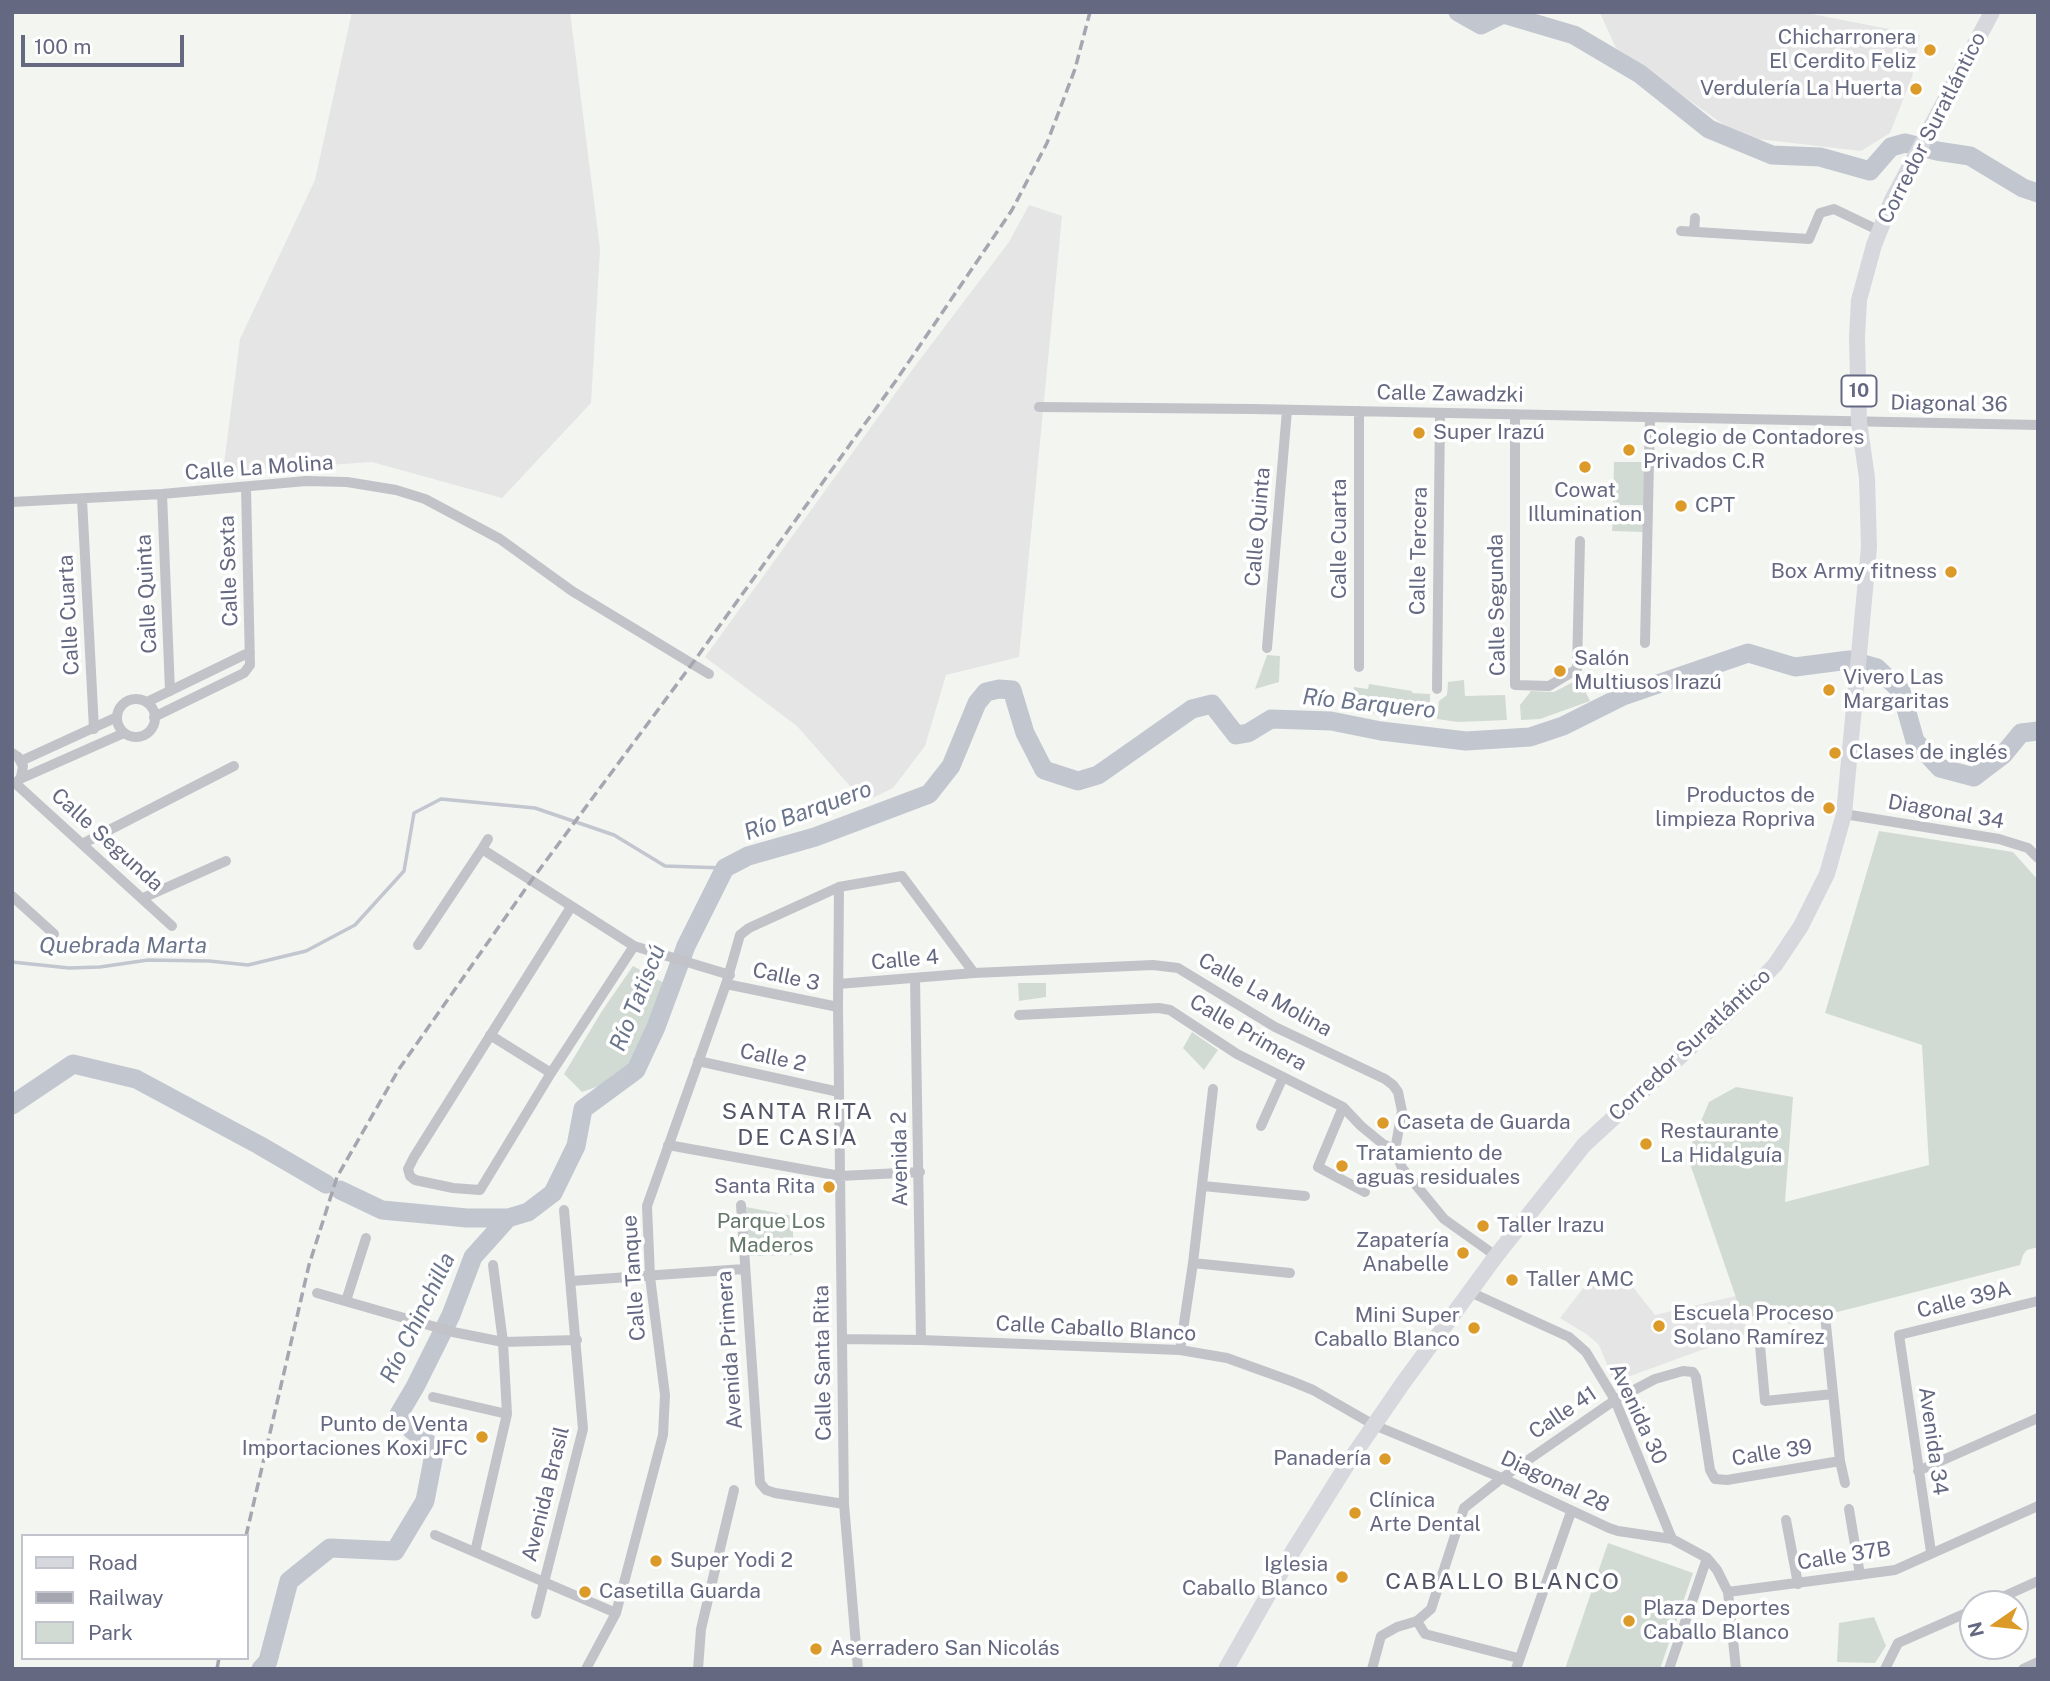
<!DOCTYPE html>
<html>
<head>
<meta charset="utf-8">
<style>
  body { margin:0 }
  #map { position:relative; width:2050px; height:1681px; overflow:hidden; background:#f3f5f1; font-family:"Public Sans",sans-serif }
  canvas { display:block }
  .frame { position:absolute; inset:0; border:14px solid #646981; pointer-events:none }
  .legend { position:absolute; left:21px; top:1534px; width:228px; height:126px; box-sizing:border-box; background:#fff; border:2px solid #c1c3cd; margin:0; padding:9px 12px; list-style:none; font-size:21px; color:#646981 }
  .legend li { display:flex; align-items:center; gap:14px; height:35px }
  .legend b { width:35px; border:2px solid #c1c3cd }
  .north { position:absolute; left:1959px; top:1590px; width:70px; height:70px; box-sizing:border-box; background:#fff; border:2px solid #c1c3cd; border-radius:50%; rotate:256deg; font-size:19px; font-weight:700; line-height:28px; text-align:center; color:#646981 }
  .north::after { content:''; display:block; margin:auto; width:24px; height:32px; background:#dc9a29; clip-path:polygon(50% 0,100% 100%,50% 72%,0 100%) }
  .scale { position:absolute; left:21px; top:35px; width:163px; height:32px; box-sizing:border-box; border:4px solid #646981; border-top:0; padding-left:9px; font-size:21px; line-height:24px; white-space:nowrap; color:#646981; -webkit-text-stroke:5px #fff; paint-order:stroke }
</style>
</head>
<body>
<div id="map">
<canvas width="2050" height="1681"></canvas>
<div class="frame"></div>
<ul class="legend">
<li><b style="height:9px;background:#d6d8de"></b>Road</li>
<li><b style="height:9px;background:#a5a6af"></b>Railway</li>
<li><b style="height:19px;background:#d2dbd3"></b>Park</li>
</ul>
<div class="north">N</div>
<div class="scale">100 m</div>
</div>
<script>
const ctx = document.querySelector('canvas').getContext('2d');
ctx.lineJoin = 'round';
function fill(path, color) { ctx.fillStyle = color; ctx.fill(path, 'evenodd'); }
const toPath = rows => new Path2D(rows.map(r => 'M' + r).join(''));
function stroke(path, color, width, dash) { ctx.strokeStyle = color; ctx.lineWidth = width; ctx.lineCap = dash ? 'butt' : 'round'; ctx.setLineDash(dash || []); ctx.stroke(path); }
function write(font, color, halo, rows, align = 'center') {
  ctx.font = font + ' "Public Sans",sans-serif'; ctx.lineWidth = 7; ctx.setLineDash([]); ctx.textBaseline = 'middle'; ctx.strokeStyle = halo; ctx.fillStyle = color; for (const [text, x, y, turn = 0] of rows) {
    ctx.save(); ctx.translate(x, y); ctx.rotate((+turn || 0) * Math.PI / 180); ctx.textAlign = isNaN(turn) ? turn : align; if (halo) ctx.strokeText(text, 0, 0); ctx.fillText(text, 0, 0); ctx.restore();
  }
}
fill(toPath([
  [352,12,570,12,600,249,591,403,502,498,372,462,223,472,240,339,315,180],
  [1801,12,1920,35,1912,77,1890,133,1861,151,1741,137,1616,48,1600,13],
  [1029,205,1062,216,1019,657,946,675,925,746,893,788,864,802,797,726,705,657,918,362,1009,242],
  [1625,1277,1655,1315,1736,1296,1748,1333,1614,1382,1599,1345,1588,1335,1560,1318,1585,1286]
]), '#e4e5e4');
fill(toPath([
  [1614,462,1644,462,1645,505,1613,505],
  [1613,518,1643,520,1644,532,1612,531],
  [1267,655,1280,656,1279,682,1255,689],
  [1579,679,1590,701,1540,719,1521,720,1520,705,1531,691,1554,692],
  [1464,680,1465,696,1505,695,1507,720,1458,722,1437,719,1439,701,1447,695,1448,682],
  [1369,684,1412,691,1412,693,1430,694,1430,712,1411,709,1410,717,1352,711,1354,687,1368,689],
  [1879,831,2013,852,2038,880,2038,1247,2027,1250,2023,1255,2020,1265,1857,1307,1789,1324,1783,1310,1743,1318,1687,1155,1709,1102,1736,1087,1793,1097,1785,1202,1929,1165,1922,1045,1825,1013],
  [633,966,673,988,642,1071,582,1092,564,1074,602,1011],
  [1018,983,1046,983,1046,997,1019,1001],
  [1192,1032,1218,1050,1204,1070,1183,1048],
  [746,1207,793,1216,793,1255,750,1256],
  [1608,1543,1693,1573,1660,1669,1565,1669],
  [1874,1617,1886,1646,1875,1663,1837,1662,1839,1623]
]), '#d2dbd3');
stroke(toPath([
  [12,962,69,968,100,967,148,960,209,961,248,965,306,951,355,925,404,871,414,813,441,799,535,808,614,835,665,866,725,868]
]), '#c2c6cf', 3.5);
stroke(toPath([
  [1458,12,1481,25,1503,14,1574,35,1640,74,1709,129,1772,155,1820,157,1870,171,1891,147,1905,143,1937,151,1970,156,2023,188,2038,193],
  [12,1105,73,1064,136,1079,259,1145,326,1184],
  [340,1190,382,1210,467,1218,508,1218,528,1212,553,1193,576,1146,583,1109,636,1070,656,1027,686,946,725,868,748,856,815,837,929,794,951,766,977,703,986,692,999,689,1012,690,1025,733,1044,770,1078,781,1098,775,1192,709,1212,704,1236,735,1248,733,1271,719,1331,721,1381,731,1466,741,1530,737,1563,726,1623,696,1748,653,1795,667,1849,660,1877,668,1901,691,1915,741,1940,768,1974,777,2003,755,2021,733,2038,731],
  [261,1669,268,1661,289,1581,330,1548,395,1551,425,1501,435,1449,412,1430,399,1414,415,1387,451,1315,473,1257,508,1218]
]), '#c2c6cf', 19);
stroke(toPath([
  [1681,231,1809,239,1820,213,1834,209,1880,231],
  [1694,232,1695,218],
  [1039,407,1253,409,2038,425],
  [1515,415,1515,685,1549,686,1577,669,1580,541],
  [162,494,170,691],
  [82,499,94,729],
  [12,502,162,494,306,481,347,482,396,490,425,499,500,539,572,591,709,674],
  [1645,643,1650,417],
  [1267,648,1287,410],
  [1359,667,1359,411],
  [1437,689,1440,413],
  '117 718a19 19 0 1 1 38 0a19 19 0 1 1-38 0Z',
  [147,702,250,652],
  [154,717,244,673,250,665,246,488],
  [12,753,18,757,23,766,21,777,18,781],
  [21,761,117,717],
  [20,779,124,733],
  [15,783,172,926],
  [1844,814,1999,839,2028,848,2038,858],
  [82,844,234,766],
  [482,849,488,839],
  [839,887,838,1007,844,1504,858,1669],
  [12,896,54,934],
  [143,898,226,861],
  [571,907,414,1157,408,1169,410,1176,415,1180,453,1188,480,1190,551,1073,634,946],
  [418,945,482,849,634,946,730,975],
  [915,978,921,1340],
  [726,984,838,1007],
  [838,984,974,973],
  [1019,1015,1159,1008,1170,1010,1237,1054,1343,1107,1361,1126,1383,1144,1395,1150],
  [490,1035,551,1073],
  [698,1061,839,1092],
  [1343,1107,1318,1167,1365,1192],
  [1261,1126,1283,1077],
  [668,1145,840,1176,920,1172],
  [1203,1186,1305,1196],
  [741,1205,760,1483,766,1490,775,1493,844,1504],
  [1193,1263,1290,1273],
  [571,1281,744,1269],
  [1470,1292,1569,1337,1586,1352,1615,1400,1672,1539],
  [317,1293,453,1332,503,1342,577,1340],
  [346,1301,366,1238],
  [1825,1315,1840,1461,1845,1483],
  [1759,1334,1765,1401,1833,1394],
  [842,1339,921,1340,1180,1350,1227,1358,1291,1381,1313,1390,1374,1425,1502,1478,1609,1528,1618,1531,1672,1539,1707,1558,1717,1570,1728,1592,1736,1669],
  [1180,1350,1193,1263,1213,1089],
  [433,1397,507,1414],
  [1918,1471,2038,1418],
  [1849,1509,1860,1575],
  [1786,1520,1798,1584],
  [435,1535,616,1613],
  [475,1552,507,1414,503,1342,493,1265],
  [1931,1552,1899,1335,2038,1301],
  [1728,1592,1895,1570,2038,1506],
  [1987,1604,2038,1581],
  [536,1614,583,1429,564,1210],
  [1417,1621,1425,1634,1518,1658],
  [586,1669,616,1613,663,1435,665,1395,650,1277,647,1206,726,984,740,935,749,928,839,887,902,876,974,973,1153,965,1178,968,1275,1027,1385,1079,1393,1085,1398,1092,1402,1111,1395,1150,1402,1168,1444,1219,1496,1256],
  [698,1669,701,1629,734,1490],
  [1372,1669,1381,1636,1397,1627,1417,1621,1431,1609,1464,1508,1502,1478,1615,1400,1655,1379,1683,1371,1693,1372,1696,1377,1710,1470,1715,1479,1727,1480,1840,1461],
  [1516,1669,1571,1512],
  [1669,1669,1707,1558],
  [1885,1669,1898,1643,1973,1610],
  [2023,1669,2038,1662]
]), '#c2c3c9', 10);
stroke(toPath([
  [1226,1669,1293,1551,1348,1463,1403,1383,1496,1256,1584,1145,1736,1005,1775,965,1801,926,1827,874,1844,814,1869,547,1867,478,1859,422,1857,337,1859,300,1874,245,1892,200,1992,12]
]), '#d6d8de', 16);
stroke(toPath([
  [246,1536,309,1265,337,1177,399,1069,531,881,692,664,895,382,1012,210,1047,143,1075,69,1090,12],
  [217,1669,219,1658]
]), '#a5a6af', 3.5, [10, 5]);
for (const [x, y, r, color] of [
  [1930,50,7,"#dc9a29"],
  [1916,89,7,"#dc9a29"],
  [1419,433,7,"#dc9a29"],
  [1629,450,7,"#dc9a29"],
  [1585,467,7,"#dc9a29"],
  [1681,506,7,"#dc9a29"],
  [1951,572,7,"#dc9a29"],
  [1560,671,7,"#dc9a29"],
  [1829,690,7,"#dc9a29"],
  [1835,753,7,"#dc9a29"],
  [1829,808,7,"#dc9a29"],
  [1383,1123,7,"#dc9a29"],
  [1646,1144,7,"#dc9a29"],
  [1342,1166,7,"#dc9a29"],
  [829,1187,7,"#dc9a29"],
  [1483,1226,7,"#dc9a29"],
  [1463,1253,7,"#dc9a29"],
  [1512,1280,7,"#dc9a29"],
  [1659,1326,7,"#dc9a29"],
  [1474,1328,7,"#dc9a29"],
  [482,1437,7,"#dc9a29"],
  [1385,1459,7,"#dc9a29"],
  [1355,1513,7,"#dc9a29"],
  [656,1561,7,"#dc9a29"],
  [1342,1577,7,"#dc9a29"],
  [585,1592,7,"#dc9a29"],
  [1629,1621,7,"#dc9a29"],
  [816,1649,7,"#dc9a29"]
]) { const dot = new Path2D(); dot.arc(x, y, r, 0, 2 * Math.PI); ctx.fillStyle = color; ctx.fill(dot); stroke(dot, '#fff', 2.5); }
for (const [x, y, w] of [
  [1859,391,35]
]) { const box = new Path2D(); box.roundRect(x - w / 2, y - 15.5, w, 31, 5); ctx.fillStyle = '#fff'; ctx.fill(box); stroke(box, '#646981', 2); }
write('bold 19px', '#646981', null, [
  ["10",1859,391]
]);
write('21px', '#646981', '#fff', [
  ["Chicharronera",1916,38,"right"],
  ["El Cerdito Feliz",1916,62,"right"],
  ["Verdulería La Huerta",1902,89,"right"],
  ["Super Irazú",1433,433],
  ["Colegio de Contadores",1643,438],
  ["Privados C.R",1643,462],
  ["Cowat",1585,491,"center"],
  ["Illumination",1585,515,"center"],
  ["CPT",1695,506],
  ["Box Army fitness",1937,572,"right"],
  ["Salón",1574,659],
  ["Multiusos Irazú",1574,683],
  ["Vivero Las",1843,678],
  ["Margaritas",1843,702],
  ["Clases de inglés",1849,753],
  ["Productos de",1815,796,"right"],
  ["limpieza Ropriva",1815,820,"right"],
  ["Caseta de Guarda",1397,1123],
  ["Restaurante",1660,1132],
  ["La Hidalguía",1660,1156],
  ["Tratamiento de",1356,1154],
  ["aguas residuales",1356,1178],
  ["Santa Rita",815,1187,"right"],
  ["Taller Irazu",1497,1226],
  ["Zapatería",1449,1241,"right"],
  ["Anabelle",1449,1265,"right"],
  ["Taller AMC",1526,1280],
  ["Escuela Proceso",1673,1314],
  ["Solano Ramírez",1673,1338],
  ["Mini Super",1460,1316,"right"],
  ["Caballo Blanco",1460,1340,"right"],
  ["Punto de Venta",468,1425,"right"],
  ["Importaciones Koxi JFC",468,1449,"right"],
  ["Panadería",1371,1459,"right"],
  ["Clínica",1369,1501],
  ["Arte Dental",1369,1525],
  ["Super Yodi 2",670,1561],
  ["Iglesia",1328,1565,"right"],
  ["Caballo Blanco",1328,1589,"right"],
  ["Casetilla Guarda",599,1592],
  ["Plaza Deportes",1643,1609],
  ["Caballo Blanco",1643,1633],
  ["Aserradero San Nicolás",830,1649]
], 'left');
write('21px', '#646981', '#fff', [
  ["Corredor Suratlántico",1932,128,-63],
  ["Calle Zawadzki",1450,394,1],
  ["Diagonal 36",1949,404,1],
  ["Calle La Molina",259,468,-4],
  ["Calle Quinta",1258,527,-85],
  ["Calle Cuarta",1340,539,-90],
  ["Calle Tercera",1419,551,-89],
  ["Calle Sexta",229,571,-92],
  ["Calle Quinta",147,594,-93],
  ["Calle Segunda",1497,605,-91],
  ["Calle Cuarta",69,615,-93],
  ["Diagonal 34",1946,812,10],
  ["Calle Segunda",107,840,42],
  ["Calle 4",905,960,-5],
  ["Calle 3",786,977,12],
  ["Calle La Molina",1265,995,29],
  ["Calle Primera",1248,1033,30],
  ["Corredor Suratlántico",1690,1045,-43],
  ["Calle 2",773,1058,12],
  ["Avenida 2",900,1159,-91],
  ["Calle Tanque",634,1278,-94],
  ["Calle 39A",1964,1300,-14],
  ["Calle Caballo Blanco",1096,1329,3],
  ["Avenida Primera",730,1350,-94],
  ["Calle Santa Rita",823,1363,-91],
  ["Calle 41",1563,1413,-34],
  ["Avenida 30",1638,1414,65],
  ["Avenida 34",1933,1441,82],
  ["Calle 39",1772,1453,-9],
  ["Diagonal 28",1555,1482,25],
  ["Avenida Brasil",546,1494,-76],
  ["Calle 37B",1844,1556,-9]
]);
write('21px', '#637867', '#fff', [
  ["Parque Los",771,1222],
  ["Maderos",771,1246]
]);
write('italic 23px', '#6a758b', '#fff', [
  ["Río Barquero",1369,704,6],
  ["Río Barquero",808,811,-20],
  ["Quebrada Marta",123,946],
  ["Río Tatiscú",638,998,-68],
  ["Río Chinchilla",418,1318,-64]
]);
ctx.letterSpacing = '2px';
write('23px', '#525566', '#fff', [
  ["SANTA RITA",798,1112],
  ["DE CASIA",798,1138],
  ["CABALLO BLANCO",1503,1582]
]);
ctx.letterSpacing = '0px';
</script>
</body>
</html>
